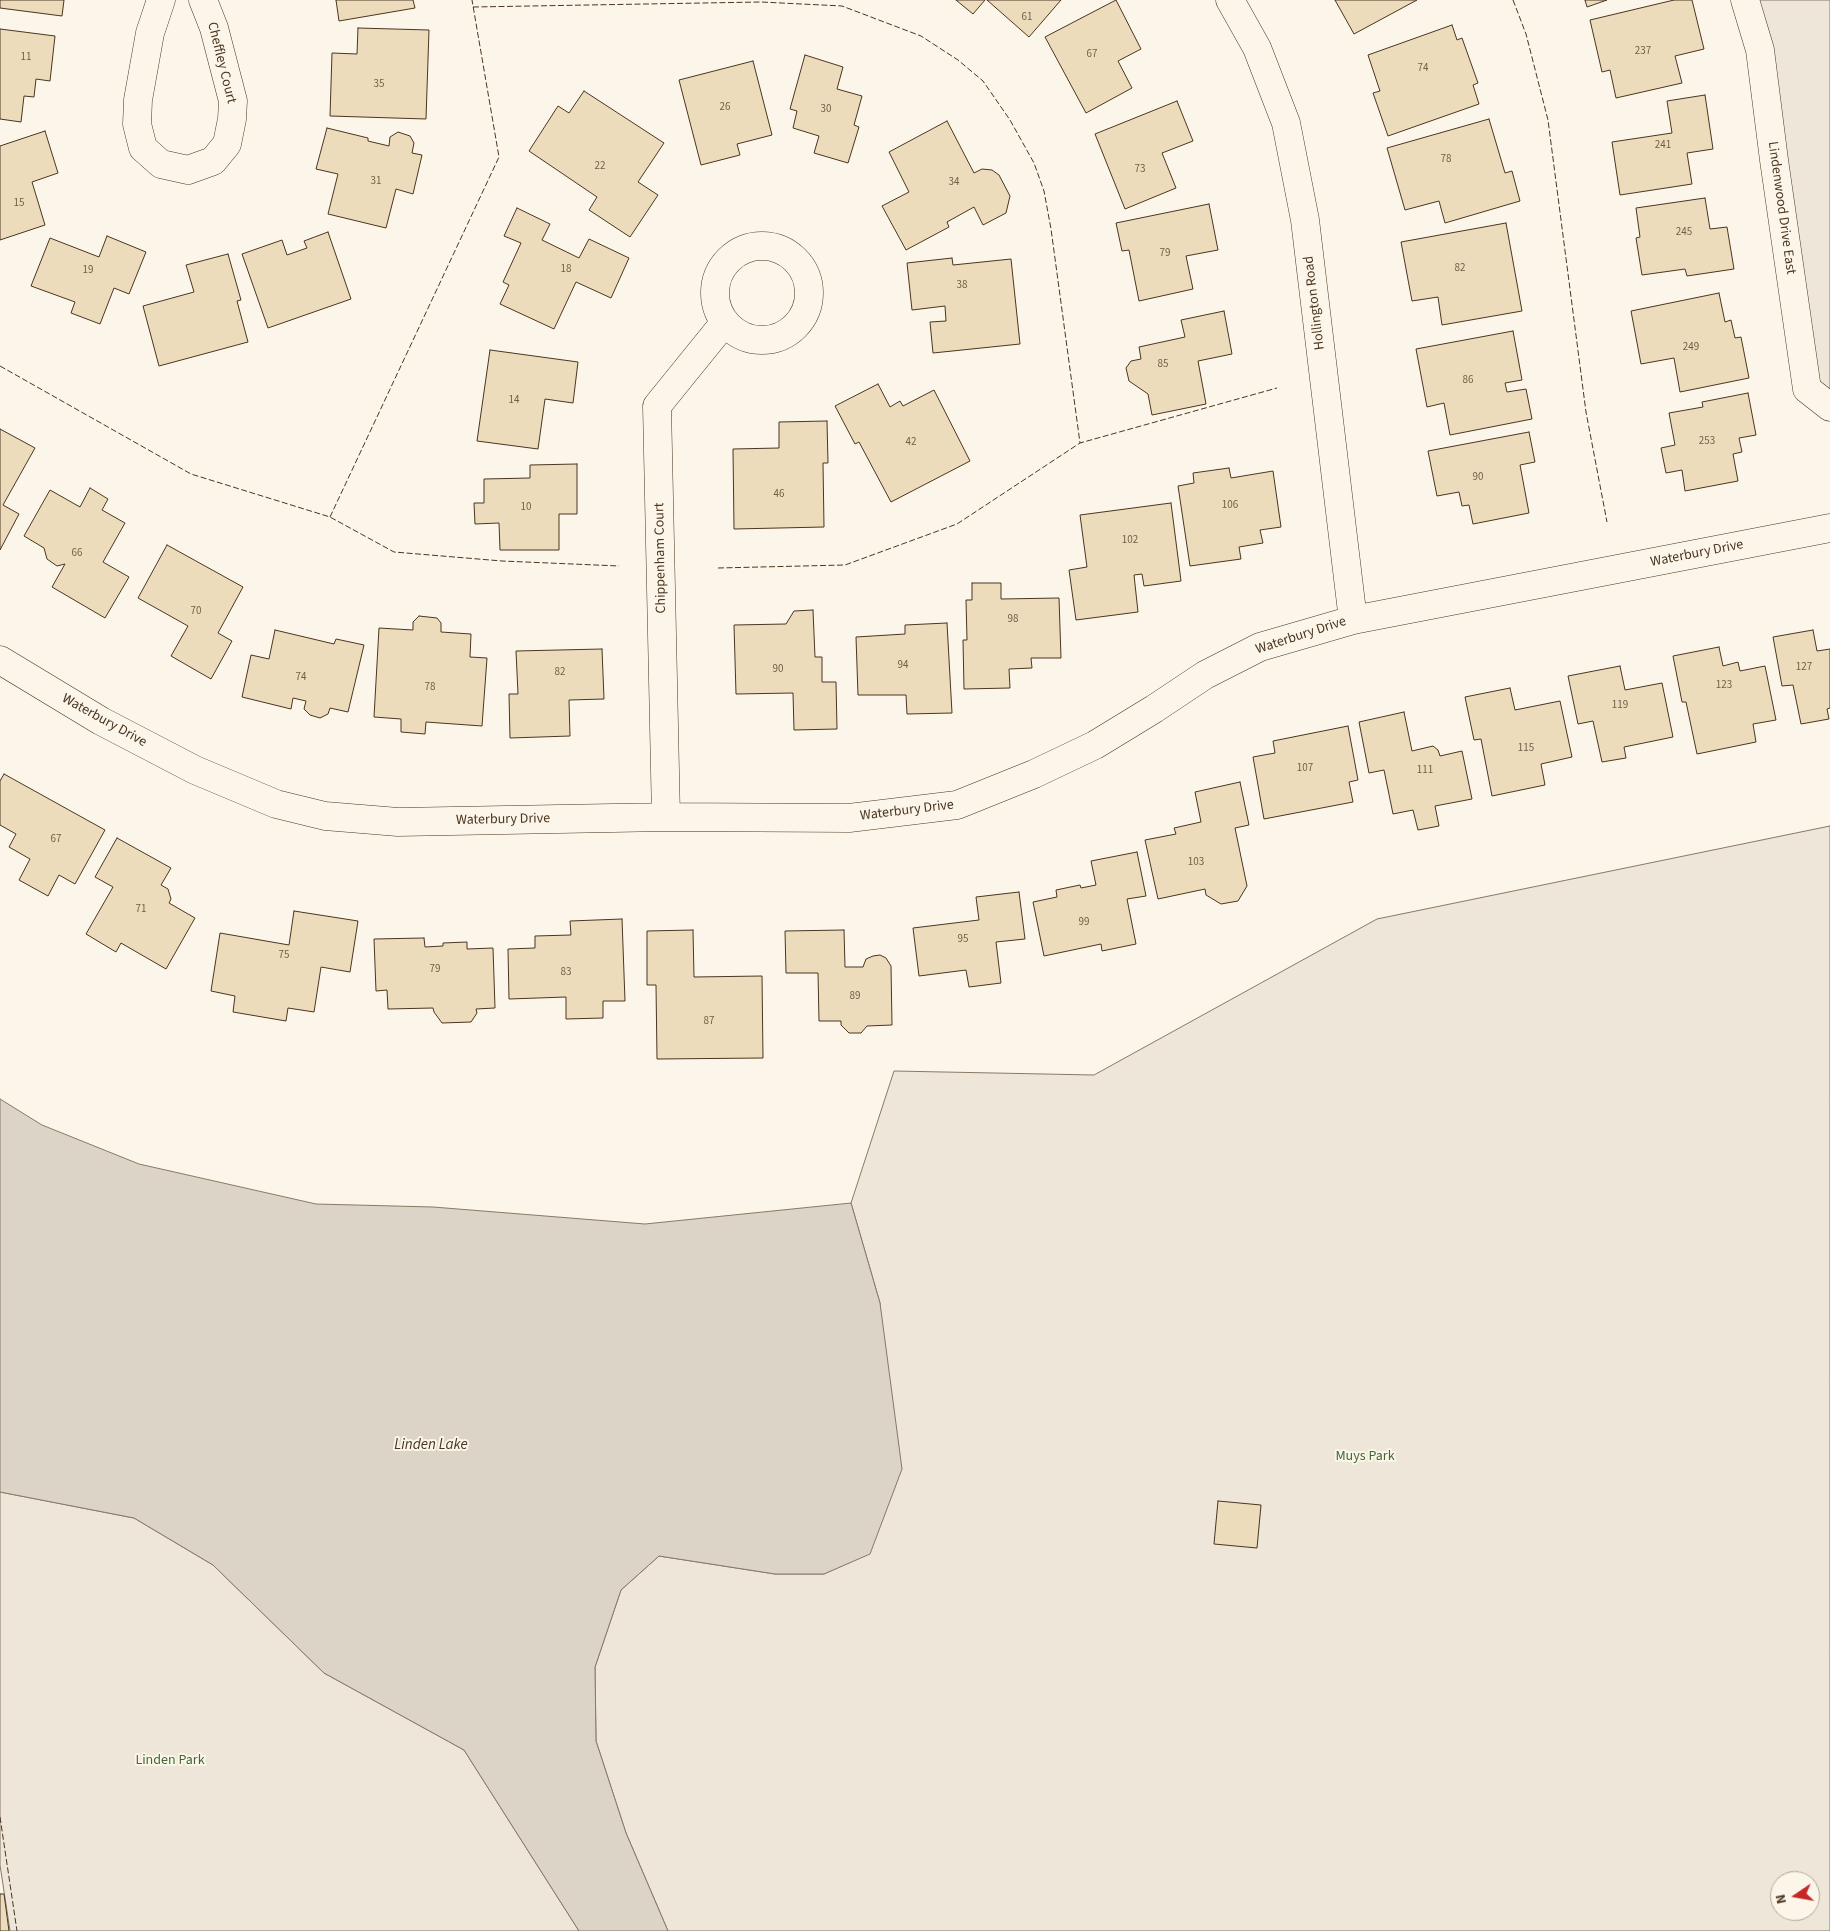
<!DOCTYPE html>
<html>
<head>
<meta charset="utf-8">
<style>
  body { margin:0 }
  #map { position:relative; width:1830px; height:1931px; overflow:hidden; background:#fbf6e9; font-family:"Source Sans 3",sans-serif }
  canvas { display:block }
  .north { position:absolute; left:1770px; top:1871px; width:50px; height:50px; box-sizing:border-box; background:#fbf6e9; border:1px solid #b4a999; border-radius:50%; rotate:258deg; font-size:14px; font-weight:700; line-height:20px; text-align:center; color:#4a3520 }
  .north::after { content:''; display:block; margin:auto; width:18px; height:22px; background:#c62828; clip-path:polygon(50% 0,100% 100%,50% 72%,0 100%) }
</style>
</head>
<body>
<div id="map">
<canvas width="1830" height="1931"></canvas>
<div class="north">N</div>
</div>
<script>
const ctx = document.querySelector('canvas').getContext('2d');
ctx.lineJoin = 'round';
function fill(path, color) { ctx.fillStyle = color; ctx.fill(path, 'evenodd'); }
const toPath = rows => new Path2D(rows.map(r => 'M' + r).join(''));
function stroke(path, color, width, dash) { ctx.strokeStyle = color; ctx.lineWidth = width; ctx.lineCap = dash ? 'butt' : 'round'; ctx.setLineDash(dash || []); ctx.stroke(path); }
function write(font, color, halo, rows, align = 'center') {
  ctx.font = font + ' "Source Sans 3",sans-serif'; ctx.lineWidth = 4; ctx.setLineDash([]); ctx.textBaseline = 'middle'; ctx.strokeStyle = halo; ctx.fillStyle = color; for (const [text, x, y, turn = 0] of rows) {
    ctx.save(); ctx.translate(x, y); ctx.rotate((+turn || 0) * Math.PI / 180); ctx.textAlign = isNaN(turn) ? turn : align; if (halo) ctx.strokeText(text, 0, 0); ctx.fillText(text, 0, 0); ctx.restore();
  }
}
const green = toPath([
  [1745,0,1830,0,1830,407,1807,389,1745,0],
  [1830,826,1830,1931,668,1931,626,1833,596,1741,595,1667,621,1590,659,1556,775,1574,824,1574,870,1553,880,1303,851,1203,894,1071,1094,1075,1377,919,1830,826],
  [1780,1881,1810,1881,1810,1911,1780,1911,1780,1881],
  [0,1492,134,1518,213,1565,324,1673,464,1750,579,1931,10,1931,0,1865,0,1492]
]);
fill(green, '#ede6d9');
stroke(green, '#887966', 1);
const water = toPath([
  [0,1099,42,1125,139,1164,316,1204,433,1207,645,1224,851,1203,880,1303,902,1469,870,1554,824,1574,775,1574,659,1556,621,1590,595,1667,596,1741,626,1833,668,1931,579,1931,464,1750,324,1673,213,1565,134,1518,0,1492,0,1099]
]);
fill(water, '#dcd4c6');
stroke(water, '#887966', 1);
const building = toPath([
  [0,0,64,0,62,16,0,8,0,0],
  [336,0,413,0,415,8,339,21,336,0],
  [956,0,985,0,973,14,956,0],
  [987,0,1061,0,1029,37,987,0],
  [1116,0,1141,49,1118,61,1132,88,1086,113,1045,37,1116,0],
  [1335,0,1417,0,1354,34,1335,0],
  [1585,0,1607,0,1587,7,1585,0],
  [1674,0,1692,0,1704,49,1675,56,1682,83,1616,98,1610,70,1602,72,1590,20,1674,0],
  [1452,25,1457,40,1462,38,1478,83,1473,85,1479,104,1388,136,1373,93,1380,91,1368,55,1452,25],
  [358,28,429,30,426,119,330,116,332,53,357,54,358,28],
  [0,29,55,36,50,81,36,79,34,97,24,96,21,122,0,119,0,29],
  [805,55,843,67,837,89,862,96,854,125,859,127,848,163,814,153,819,136,793,128,797,111,790,109,805,55],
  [753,61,772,135,737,144,740,155,701,165,679,80,753,61],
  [584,91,664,143,638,182,658,195,630,237,589,210,597,197,529,151,558,106,569,113,584,91],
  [1705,95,1713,149,1687,153,1692,184,1620,195,1612,142,1672,133,1667,101,1705,95],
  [1177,101,1193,141,1162,153,1176,188,1125,209,1095,134,1177,101],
  [1489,119,1505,173,1512,171,1520,201,1445,223,1439,201,1405,210,1387,148,1489,119],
  [947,121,974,173,982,169,992,170,999,175,1010,196,1006,213,983,225,974,207,947,222,949,227,906,250,882,206,909,192,889,152,947,121],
  [327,128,368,138,368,141,389,146,390,137,398,132,410,136,414,143,412,153,422,155,413,194,396,189,386,228,328,214,338,174,316,169,327,128],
  [45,131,58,173,32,182,45,225,0,240,0,146,45,131],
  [1705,198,1710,229,1727,227,1734,269,1687,276,1685,269,1642,275,1636,238,1640,237,1636,208,1705,198],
  [1209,204,1218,250,1186,256,1193,289,1139,301,1129,250,1122,251,1116,223,1209,204],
  [517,208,550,224,542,240,579,258,589,239,629,258,611,298,576,282,554,329,500,304,509,285,503,282,521,243,504,236,517,208],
  [1506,223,1522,311,1442,325,1438,297,1412,301,1401,242,1506,223],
  [328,232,351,299,268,328,242,254,282,240,287,255,307,248,304,241,328,232],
  [107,236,146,252,129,294,114,288,100,324,71,313,75,302,31,286,50,238,99,257,107,236],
  [228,254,241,300,237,301,248,342,159,366,143,306,194,292,186,265,228,254],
  [952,258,953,265,1011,259,1020,344,933,353,930,322,946,321,945,306,912,310,907,263,952,258],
  [1719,293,1725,322,1731,320,1735,338,1741,337,1749,378,1680,392,1674,358,1641,364,1631,311,1719,293],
  [1224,311,1232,354,1198,361,1206,404,1152,415,1148,394,1129,381,1126,368,1131,361,1141,359,1139,347,1185,337,1181,320,1224,311],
  [1513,331,1522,380,1505,383,1507,392,1526,389,1532,419,1450,435,1444,403,1427,407,1416,349,1513,331],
  [490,350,578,362,573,403,545,399,538,449,477,441,490,350],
  [878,384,890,407,900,401,903,406,934,390,970,461,891,502,859,442,855,444,835,406,878,384],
  [1748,393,1756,435,1739,438,1742,452,1733,454,1738,481,1685,491,1682,470,1666,473,1661,448,1675,445,1669,413,1703,407,1702,402,1748,393],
  [827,421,828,463,823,463,824,527,734,529,733,449,779,448,779,422,827,421],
  [0,429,35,448,3,505,19,514,0,550,0,429],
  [1529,432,1535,462,1520,465,1529,513,1473,524,1469,505,1462,506,1459,492,1437,496,1428,451,1529,432],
  [577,464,577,514,559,514,559,550,500,550,499,523,475,524,474,503,484,503,484,479,530,478,530,465,577,464],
  [1229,468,1231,478,1273,471,1281,527,1260,530,1263,543,1239,547,1241,559,1190,566,1178,486,1194,483,1193,473,1229,468],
  [90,488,108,499,102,510,125,523,103,562,129,577,105,618,52,587,65,564,57,566,47,559,44,548,24,536,50,490,80,507,90,488],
  [1171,503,1181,581,1144,586,1142,574,1134,575,1138,612,1076,620,1069,570,1087,567,1080,515,1171,503],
  [167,545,243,587,218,633,232,641,211,679,171,656,188,626,138,598,167,545],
  [972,583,1001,583,1001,599,1059,598,1061,658,1031,658,1032,668,1009,669,1010,688,964,689,963,640,967,640,966,600,972,600,972,583],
  [813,610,815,657,822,657,822,682,836,682,837,729,794,730,793,693,736,694,734,625,786,624,794,611,813,610],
  [419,616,437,618,441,623,441,632,471,634,470,657,487,658,482,726,426,722,425,734,401,732,401,719,374,717,379,628,413,630,413,622,419,616],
  [947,623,952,713,907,714,906,695,858,695,856,637,905,634,905,625,947,623],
  [275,630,334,644,336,639,364,645,348,712,330,708,328,714,320,718,310,715,304,709,306,701,293,698,291,709,242,697,251,655,269,659,275,630],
  [1813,630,1817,651,1830,649,1830,708,1827,709,1829,719,1801,724,1793,685,1782,686,1773,637,1813,630],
  [1719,647,1723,666,1738,662,1740,671,1765,666,1776,720,1753,724,1756,742,1697,754,1686,702,1682,702,1673,656,1719,647],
  [602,649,604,699,569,700,570,736,510,738,509,694,518,694,516,651,602,649],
  [1620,666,1625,690,1662,683,1673,737,1624,747,1626,758,1602,762,1593,721,1578,724,1568,676,1620,666],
  [1510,688,1515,710,1560,701,1572,757,1541,764,1545,785,1492,796,1481,739,1474,740,1465,697,1510,688],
  [1404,712,1412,751,1433,746,1438,750,1440,756,1462,751,1472,799,1435,806,1439,826,1418,830,1413,810,1393,814,1384,770,1369,773,1359,722,1404,712],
  [1348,726,1358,780,1349,782,1353,802,1264,819,1253,757,1275,753,1273,741,1348,726],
  [4,774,105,830,75,884,59,875,48,896,19,880,30,859,9,847,16,834,0,825,0,781,4,774],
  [1240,782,1249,825,1235,828,1247,886,1238,901,1221,904,1206,895,1205,889,1158,899,1145,840,1176,834,1174,828,1201,822,1195,792,1240,782],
  [117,838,171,868,161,885,168,889,171,899,169,903,195,918,166,969,121,943,116,952,86,934,113,887,95,877,117,838],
  [1137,852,1146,896,1127,899,1136,944,1102,951,1101,944,1044,956,1033,902,1057,897,1056,890,1080,885,1081,888,1096,885,1091,861,1137,852],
  [1019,892,1025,939,996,942,1001,983,969,987,966,970,919,976,913,928,979,920,976,897,1019,892],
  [294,911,358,921,350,972,321,967,314,1012,288,1008,286,1021,233,1012,235,996,211,991,220,933,289,945,294,911],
  [622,919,625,1001,603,1001,603,1018,566,1019,566,997,509,999,508,949,535,948,535,936,571,935,570,921,622,919],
  [693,930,694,977,762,976,763,1058,657,1059,656,985,647,985,647,931,693,930],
  [844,930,845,967,863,967,866,959,873,956,880,955,886,958,891,966,892,1025,867,1026,861,1033,849,1033,841,1025,841,1021,819,1021,818,973,786,973,785,931,844,930],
  [424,938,425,947,443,946,443,943,467,942,467,949,493,948,495,1008,476,1009,477,1013,471,1022,442,1023,434,1012,433,1008,388,1009,387,990,376,991,374,939,424,938],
  [1218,1501,1261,1505,1257,1548,1214,1544,1218,1501],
  [0,1894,4,1894,9,1931,0,1931,0,1894]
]);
fill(building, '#ecdcbc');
stroke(building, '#4a3520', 1);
const minor = toPath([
  [161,0,150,33,138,100,137,124,143,148,161,164,188,170,213,161,227,144,232,119,233,101,214,28,203,0],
  [1230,0,1257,48,1286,123,1305,220,1353,620],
  [1745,0,1760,50,1774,160,1807,389,1830,407],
  '715 293a47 47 0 1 1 94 0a47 47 0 1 1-94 0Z',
  [0,660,101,721,195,770,276,804,325,816,398,822,666,817,849,818,957,805,1034,774,1095,745,1154,709,1205,675,1260,647,1353,620,1830,528],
  [666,817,657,406,725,322]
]);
stroke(minor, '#4a3520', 29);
stroke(minor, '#fbf6e9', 28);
stroke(toPath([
  [1513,0,1526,34,1548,120,1586,412,1607,522],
  [473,7,761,2,842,6,921,36,958,60,983,81,1010,120,1034,163,1044,191,1051,229,1080,443,1277,388],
  [0,366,191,474,330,517,394,552,502,561,619,566],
  [330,517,499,157,472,0],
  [718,568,845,565,957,524,1080,443],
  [0,1817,17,1931]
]), '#4a3520', 1, [6, 2.5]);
write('11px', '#725f47', null, [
  ["61",1027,18],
  ["237",1643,52],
  ["67",1092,55],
  ["11",26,58],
  ["74",1423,69],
  ["35",379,85],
  ["26",725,108],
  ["30",826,110],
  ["241",1663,146],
  ["78",1446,160],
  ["22",600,167],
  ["73",1140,170],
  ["31",376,182],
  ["34",954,183],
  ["15",19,204],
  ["245",1684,233],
  ["79",1165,254],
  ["82",1460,269],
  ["18",566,270],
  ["19",88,271],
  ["38",962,286],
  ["249",1691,348],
  ["85",1163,365],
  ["86",1468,381],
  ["14",514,401],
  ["253",1707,442],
  ["42",911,443],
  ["90",1478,478],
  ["46",779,495],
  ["106",1230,506],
  ["10",526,508],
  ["102",1130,541],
  ["66",77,554],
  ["70",196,612],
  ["98",1013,620],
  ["94",903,666],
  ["127",1804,668],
  ["90",778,670],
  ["82",560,673],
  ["74",301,678],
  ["123",1724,686],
  ["78",430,688],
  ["119",1620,706],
  ["115",1526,749],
  ["107",1305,769],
  ["111",1425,771],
  ["67",56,840],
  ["103",1196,863],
  ["71",141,910],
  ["99",1084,923],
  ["95",963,940],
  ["75",284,956],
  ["79",435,970],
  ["83",566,973],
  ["89",855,997],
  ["87",709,1022]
]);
write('14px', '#4a3520', '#fbf6e9', [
  ["Cheffley Court",221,63,76],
  ["Lindenwood Drive East",1781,208,82],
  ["Hollington Road",1315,303,-97],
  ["Waterbury Drive",1697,554,-11],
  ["Chippenham Court",661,558,-91],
  ["Waterbury Drive",1301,636,-18],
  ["Waterbury Drive",104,721,29],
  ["Waterbury Drive",907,811,-7],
  ["Waterbury Drive",503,820,-1]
]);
write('14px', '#436837', '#fbf6e9', [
  ["Muys Park",1365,1457],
  ["Linden Park",170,1761]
]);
write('italic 15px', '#4a3520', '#fbf6e9', [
  ["Linden Lake",431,1446]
]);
</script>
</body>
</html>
